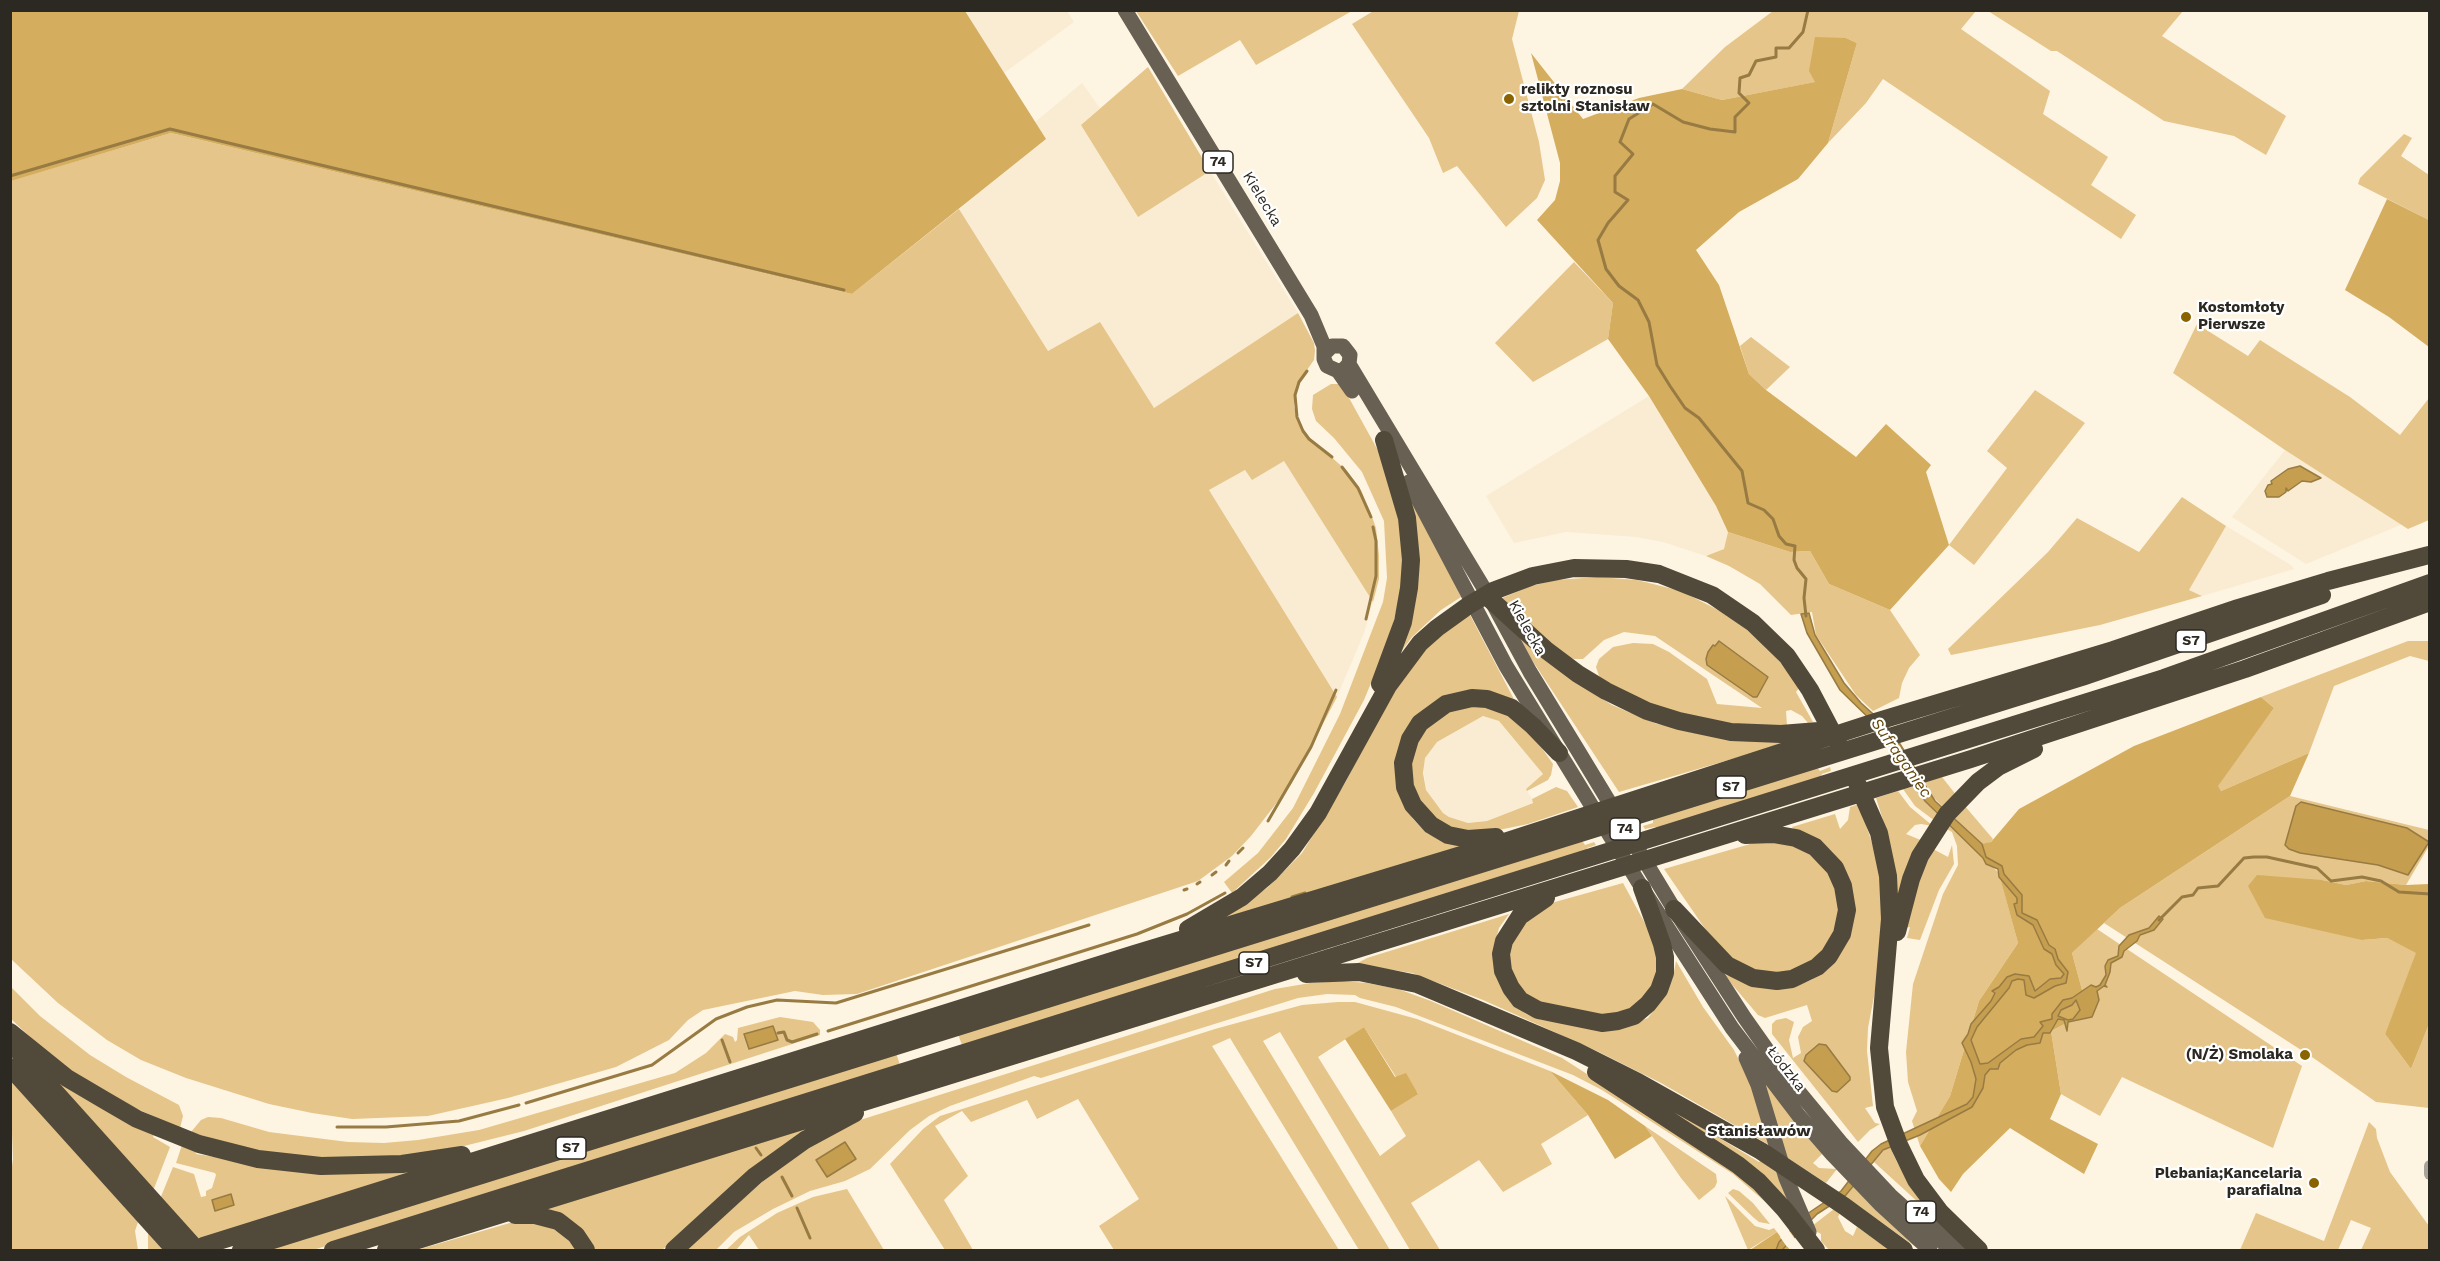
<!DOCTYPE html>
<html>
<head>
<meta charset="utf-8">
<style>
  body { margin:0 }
  #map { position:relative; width:2440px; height:1261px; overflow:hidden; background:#fef4e2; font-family:"Work Sans",sans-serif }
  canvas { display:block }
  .frame { position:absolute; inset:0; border:12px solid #2c2822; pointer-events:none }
</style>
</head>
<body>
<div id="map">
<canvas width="2440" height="1261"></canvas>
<div class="frame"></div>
</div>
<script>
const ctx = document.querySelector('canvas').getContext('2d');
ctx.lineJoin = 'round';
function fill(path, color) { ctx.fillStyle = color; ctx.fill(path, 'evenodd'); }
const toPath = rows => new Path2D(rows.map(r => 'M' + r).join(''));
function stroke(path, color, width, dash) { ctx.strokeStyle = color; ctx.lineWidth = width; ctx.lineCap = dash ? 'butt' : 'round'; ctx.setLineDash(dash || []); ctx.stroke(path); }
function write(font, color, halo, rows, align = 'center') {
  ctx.font = font + ' "Work Sans",sans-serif'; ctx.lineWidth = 4.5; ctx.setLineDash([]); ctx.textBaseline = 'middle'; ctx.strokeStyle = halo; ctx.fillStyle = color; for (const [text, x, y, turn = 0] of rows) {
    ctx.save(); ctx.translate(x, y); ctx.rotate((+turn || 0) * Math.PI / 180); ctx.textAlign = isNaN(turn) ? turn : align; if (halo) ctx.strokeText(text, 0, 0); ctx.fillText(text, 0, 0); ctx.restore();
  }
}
fill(toPath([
  [965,11,1067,11,1074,22,1004,73],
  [1082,83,1100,108,1081,125,1138,217,1210,171,1298,313,1154,408,1100,323,1048,351,959,209,1045,139,1035,122],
  [1649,396,1716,506,1728,532,1724,549,1706,556,1663,542,1636,537,1566,532,1514,543,1486,496],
  [2285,450,2403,524,2306,564,2232,517],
  [1284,460,1373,602,1364,633,1337,697,1209,490,1245,470,1252,479],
  [2226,526,2291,565,2294,569,2202,596,2189,590],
  [1483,716,1499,721,1543,774,1526,789,1534,802,1487,821,1468,823,1449,817,1443,813,1426,790,1423,766,1427,752,1437,742]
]), '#f9ecd2');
fill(toPath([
  [1375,10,1519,11,1512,39,1539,142,1545,180,1537,198,1506,227,1457,166,1443,173,1429,138,1352,24],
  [1136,11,1352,11,1256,65,1240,40,1178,76],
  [1773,11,1976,11,1961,29,2050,91,2043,114,2108,157,2091,185,2136,215,2121,239,1883,79,1866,103,1828,143,1857,43,1846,38,1816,82,1722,100,1682,89,1725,47],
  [1988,11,2183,11,2162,36,2286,116,2266,155,2234,136,2164,121,2057,51,2051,51],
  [1148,67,1210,171,1138,217,1081,125],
  [171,133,852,294,959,209,1048,351,1100,322,1154,408,1298,313,1314,343,1315,351,1314,360,1297,384,1294,406,1298,422,1310,438,1347,471,1361,490,1370,511,1376,528,1379,555,1379,579,1373,602,1284,461,1252,480,1245,470,1209,490,1337,697,1292,783,1251,836,1232,856,1198,881,857,994,823,995,795,991,703,1010,688,1020,669,1040,616,1067,508,1098,428,1116,352,1119,312,1113,269,1104,186,1078,141,1060,107,1040,58,1003,11,959,10,181],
  [2404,134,2412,138,2401,156,2429,175,2429,220,2358,184,2360,178],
  [1574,262,1613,303,1608,339,1533,382,1495,343],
  [2197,324,2248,356,2260,340,2350,397,2400,435,2429,398,2429,520,2408,529,2285,450,2173,373],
  [1751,337,1790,367,1766,390,1749,374,1740,346],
  [1331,384,1339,384,1343,387,1386,465,1401,520,1403,582,1390,637,1364,700,1314,793,1286,839,1271,857,1232,893,1224,882,1258,853,1293,808,1340,714,1383,602,1387,578,1384,521,1362,472,1334,438,1316,421,1312,409,1313,395],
  [2035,390,2085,423,1974,565,1949,545,2007,468,1987,451],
  [1399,470,1461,597,1441,610,1412,637,1398,656,1408,620],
  [2182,497,2226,526,2189,590,2202,596,2100,625,1951,655,1948,649,2048,552,2077,518,2139,552],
  [1728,532,1790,552,1810,551,1829,584,1890,610,1920,655,1909,668,1902,683,1899,698,1873,711,1856,695,1816,635,1812,612,1791,615,1760,584,1729,566,1706,556,1724,549],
  [1598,577,1637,580,1681,591,1720,611,1746,629,1769,649,1787,670,1799,688,1796,692,1813,722,1808,723,1802,716,1791,710,1786,711,1787,726,1740,725,1692,717,1647,704,1613,688,1599,676,1596,667,1599,659,1613,647,1633,643,1653,644,1669,652,1707,679,1717,704,1762,708,1655,636,1624,632,1604,640,1583,659,1574,659,1564,655,1541,637,1502,598,1531,586,1556,580],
  [1470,615,1518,707,1430,705,1400,796,1413,819,1428,834,1469,848,1213,925,1267,888,1302,853,1345,783,1391,693,1417,657,1443,631],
  [1503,616,1570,678,1612,705,1657,724,1794,741,1619,792],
  [2408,641,2429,641,2429,661,2410,656,2334,686,2309,753,2221,791,2217,786,2274,708,2261,697],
  [1479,704,1509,712,1534,737,1553,764,1551,775,1548,780,1527,791,1526,789,1543,774,1499,721,1483,716,1437,742,1425,758,1423,773,1426,790,1443,813,1449,817,1468,823,1487,821,1533,803,1532,799,1556,787,1567,791,1578,807,1528,824,1479,834,1462,833,1432,820,1412,788,1411,754,1417,739,1439,714],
  [1816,766,1820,771,1830,767,1831,771,1822,774,1819,781,1659,831,1655,827,1645,829,1643,826,1653,823,1653,816],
  [1942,777,1957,796,1945,809,1933,797,1925,782],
  [1915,786,1925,801,1939,816,1935,821,1915,806,1903,789],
  [1898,791,1910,807,1933,826,1921,824,1915,825,1906,834,1923,841,1897,912,1883,820,1876,798],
  [2290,796,2429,830,2429,846,2406,885,2366,881,2346,885,2322,880,2362,940,2387,938,2417,953,2385,1034,2411,1069,2429,1024,2429,1108,2376,1102,2312,1057,2104,923,2120,908],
  [1859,804,1882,873,1884,917,1879,970,1868,1028,1867,1051,1873,1106,1865,1108,1875,1123,1880,1124,1870,1130,1858,1142,1772,1034,1772,1024,1776,1020,1786,1018,1794,1022,1789,1040,1793,1058,1801,1053,1798,1037,1803,1027,1812,1021,1807,1005,1765,1018,1758,1015,1724,975,1801,984,1811,980,1829,968,1839,955,1842,865,1829,849,1815,839,1794,830,1792,827,1835,814,1840,829,1848,820,1850,807],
  [1819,1044,1826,1045,1850,1079,1805,1057],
  [1964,805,1993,839,1991,842,1983,845,1953,818],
  [1948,824,1999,873,2018,943,1979,1001,1950,1096,1920,1146,1912,1121,1917,1111,1908,1082,1906,1052,1913,984,1943,894,1958,865,1957,846,1952,832,1945,828],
  [1581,839,1585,845,1594,842,1596,845,1587,848,1586,853,963,1048,958,1034],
  [1757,842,1781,842,1799,847,1820,860,1832,875,1840,915,1827,947,1811,961,1799,968,1780,974,1762,973,1740,966,1719,949,1664,869],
  [1952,845,1954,864,1939,890,1920,940,1907,938,1910,927,1904,928,1913,888,1933,849,1948,857],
  [1623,883,1653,938,1658,957,1657,973,1653,985,1639,1003,1625,1012,1608,1016,1531,1000,1514,982,1509,960,1511,941,1520,925,1539,910,1555,902],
  [1509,914,1499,928,1493,951,1496,977,1508,999,1526,1014,1542,1020,1622,1028,1648,1018,1667,992,1673,977,1676,961,1703,1007,1734,1050,1756,1095,1771,1146,1661,1083,1599,1052,1483,1000,1412,973,1356,964,1367,958],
  [2097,929,2302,1066,2273,1148,2122,1077,2100,1116,2061,1094,2051,1031,2088,1012,2072,953],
  [1342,981,1367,983,1398,989,1431,1001,1562,1058,1732,1167,1770,1206,1733,1174,1602,1090,1573,1075,1396,1007,1360,998,1355,995,1327,994,1298,998,1041,1078,1034,1076,950,1106,929,1116,910,1130,870,1169,845,1181,810,1191,773,1209,734,1232,716,1250,686,1250,762,1182,809,1146,857,1121,1275,989,1310,983],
  [10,986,40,1016,90,1055,126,1077,179,1105,183,1116,180,1128,117,1100,73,1072,46,1052,11,1019],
  [1338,1002,1355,1002,1417,1019,1550,1071,1588,1115,1541,1144,1552,1164,1503,1192,1479,1160,1411,1203,1440,1250,1410,1250,1280,1032,1263,1041,1390,1250,1359,1250,1230,1038,1212,1046,1339,1250,1114,1250,1099,1226,1139,1199,1078,1099,1037,1119,1027,1100,971,1122,962,1111,935,1126,968,1176,944,1200,973,1250,945,1250,890,1164,923,1129,940,1116,1215,1029,1302,1005],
  [1364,1027,1396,1077,1418,1093,1391,1111,1406,1136,1380,1156,1318,1057],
  [780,1017,813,1022,820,1030,820,1035,524,1131,444,1151,394,1159,294,1158,228,1144,191,1132,201,1120,208,1117,221,1118,269,1132,348,1142,384,1143,418,1140,479,1130,675,1073,706,1053,725,1034,733,1037,735,1042,737,1040,738,1028],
  [896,1053,901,1068,313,1250,267,1250],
  [31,1059,154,1134,153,1137,170,1147,153,1191],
  [1762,1073,1823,1153,1813,1163,1819,1168,1837,1169,1826,1183,1786,1157],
  [10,1079,138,1222,135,1231,138,1250,11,1250,10,1181,13,1159],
  [1643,1092,1759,1162,1761,1160,1778,1171,1787,1199],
  [821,1118,747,1173,662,1250,593,1250,540,1210],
  [2369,1122,2376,1129,2377,1138,2390,1172,2429,1226,2429,1250,2361,1250,2371,1228,2351,1220,2338,1250,2240,1250,2256,1213,2324,1241],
  [1645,1126,1716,1174,1717,1182,1715,1187,1699,1200,1681,1178],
  [182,1145,195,1149,196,1154,321,1173,393,1173,432,1169,200,1243,160,1199,173,1167,194,1174,201,1197,206,1196,206,1191,212,1188,216,1175,215,1173,176,1163],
  [1890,1147,1897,1162,1916,1193,1942,1224,1874,1162,1881,1152],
  [1853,1186,1920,1250,1845,1196],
  [847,1189,884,1250,759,1250,749,1235,736,1250,726,1250,740,1237,777,1213,813,1197],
  [1733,1189,1739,1191,1753,1203,1770,1224,1759,1222,1754,1218,1728,1193],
  [1725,1196,1755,1226,1769,1230,1774,1228,1777,1232,1748,1250],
  [1834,1209,1840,1213,1838,1217,1845,1231,1853,1236,1857,1227,1890,1250,1829,1250,1821,1241,1821,1234,1815,1231,1812,1226],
  [520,1220,556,1226,582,1250,417,1250],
  [148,1233,163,1250,148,1250]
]), '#e5c589');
fill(toPath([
  [10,11,965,11,1046,139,852,294,171,133,11,181],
  [1815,37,1846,38,1857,43,1828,143,1798,179,1739,212,1696,250,1719,285,1749,374,1766,390,1856,457,1886,424,1931,465,1926,472,1949,545,1890,610,1829,584,1810,551,1790,552,1728,532,1716,506,1649,396,1608,339,1613,303,1537,220,1555,200,1560,181,1560,163,1531,53,1583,119,1639,98,1682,89,1722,100,1815,82,1809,71],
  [2387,199,2429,220,2429,347,2389,317,2345,290],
  [2261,697,2274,708,2218,786,2221,791,2309,753,2290,796,2120,908,2072,953,2088,1012,2051,1031,2061,1094,2050,1119,2098,1144,2084,1174,2010,1128,1963,1174,1951,1192,1939,1179,1920,1146,1950,1096,1979,1001,2018,943,1996,863,1982,857,1982,844,1991,842,2019,809,2134,746],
  [2257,875,2322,880,2346,885,2366,881,2406,885,2429,884,2429,1024,2411,1069,2385,1034,2416,953,2387,938,2362,940,2265,918,2248,886],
  [1364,1027,1395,1077,1406,1073,1418,1094,1391,1111,1345,1039],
  [1550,1071,1608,1100,1645,1126,1652,1136,1615,1159,1588,1115],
  [1777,1232,1790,1250,1750,1250]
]), '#d4ad5f');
const water = toPath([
  [2300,466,2321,478,2311,482,2302,481,2288,491,2286,488,2286,492,2279,497,2267,497,2265,491,2268,485,2272,484,2271,481,2288,469,2300,466],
  [1809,613,1815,635,1844,683,1861,703,1892,731,1935,801,1982,844,1986,857,2002,866,2004,874,2022,895,2022,913,2037,920,2049,945,2055,949,2058,959,2068,972,2066,983,2055,986,2034,998,2026,995,2024,980,2018,979,2012,981,2009,988,1977,1027,1971,1040,1980,1064,1988,1063,2021,1039,2034,1037,2043,1026,2040,1022,2052,1019,2052,1014,2063,1000,2072,998,2091,985,2096,987,2100,985,2106,975,2105,966,2108,960,2118,956,2119,946,2129,935,2149,928,2159,916,2163,919,2154,930,2140,935,2137,941,2124,951,2122,957,2111,963,2110,972,2105,985,2107,987,2104,986,2097,991,2099,1000,2092,1017,2068,1022,2067,1031,2064,1020,2058,1019,2050,1033,2043,1033,2040,1043,2027,1045,2016,1050,2000,1063,1998,1069,1990,1069,1985,1075,1983,1088,1972,1107,1920,1135,1883,1150,1845,1196,1817,1214,1782,1250,1776,1250,1779,1242,1807,1214,1841,1191,1872,1151,1881,1144,1967,1104,1973,1097,1976,1079,1971,1062,1962,1043,1968,1034,1971,1024,1991,1001,1995,993,1992,991,1999,987,2007,977,2015,974,2029,976,2035,991,2050,979,2061,978,2064,974,2056,965,2052,954,2044,949,2033,925,2017,915,2014,904,2017,903,2017,898,1999,877,1998,869,1986,864,1983,858,1925,801,1880,729,1840,690,1807,633,1801,614,1809,613],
  [2076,1000,2080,1010,2073,1019,2068,1020,2058,1016,2061,1010,2072,1005,2076,1000],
  [1719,641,1768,677,1757,697,1753,697,1707,665,1706,659,1708,652,1713,645,1715,646,1719,641],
  [2301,802,2407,828,2429,842,2408,875,2378,865,2300,853,2289,849,2285,845,2296,806,2301,802],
  [773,1026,778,1040,749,1049,744,1034,773,1026],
  [1819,1044,1826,1045,1850,1077,1850,1080,1837,1092,1832,1091,1804,1061,1806,1055,1819,1044],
  [845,1142,856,1159,827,1177,816,1160,845,1142],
  [231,1194,234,1205,215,1211,212,1200,231,1194]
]);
fill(water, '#c59e50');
stroke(water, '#977b42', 1.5);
fill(toPath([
  [1788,1229,1795,1239,1787,1247,1780,1237]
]), '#fef4e2');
stroke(toPath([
  [10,176,170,129,844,290],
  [1307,371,1299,382,1295,395,1297,417,1303,431,1309,439,1332,457],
  [1342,467,1358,488,1371,517],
  [1806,616,1804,598,1806,579,1797,568,1794,560,1795,546,1786,544,1779,536,1773,519,1764,510,1748,503,1742,471,1699,418,1685,408,1670,386,1657,365,1649,322,1638,300,1619,286,1606,269,1598,240,1608,223,1628,200,1615,192,1615,176,1633,154,1620,142,1629,119,1653,104,1683,122,1710,129,1735,132,1735,117,1749,103,1739,93,1740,78,1749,75,1756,61,1776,57,1776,48,1789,48,1803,32,1808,10],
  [1366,619,1376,576,1376,541,1373,527],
  [1268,821,1311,747,1336,690],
  [1238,853,1243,848],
  [1226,865,1229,861],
  [1212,875,1216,872],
  [1197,884,1200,882],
  [1184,890,1187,889],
  [1292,897,1305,893],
  [2159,920,2182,897,2193,895,2198,888,2218,886,2244,858,2254,857,2267,857,2317,868,2331,881,2362,877,2381,881,2399,892,2430,894],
  [828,1031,1137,934,1187,914,1225,893],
  [778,1033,784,1032,787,1040,792,1042,817,1034],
  [722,1040,730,1062],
  [526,1103,652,1065,716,1019,747,1007,777,1000,836,1003,1089,925],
  [337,1127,386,1127,459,1121,519,1105],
  [756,1148,761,1155],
  [782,1177,792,1196],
  [797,1208,810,1238]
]), '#977b42', 3);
stroke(toPath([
  [2430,1166,2430,1174]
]), '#a7a39b', 12);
stroke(toPath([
  [1125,10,1311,315,1324,346,1324,359,1327,366,1338,371,1343,370,1349,364,1350,355,1343,346,1332,346,1325,353],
  [1349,364,1491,600,1530,672,1577,749,1674,909,1744,1017,1785,1075,1842,1144,1890,1195,1951,1250],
  [1338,371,1352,391],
  [1409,482,1506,666,1642,888,1732,1028,1799,1116,1832,1154,1881,1205,1930,1250],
  [1746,1058,1758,1085,1786,1178,1809,1232],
  [1925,1215,1968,1249]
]), '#676053', 15);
stroke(toPath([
  [1491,600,1546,650,1578,674,1606,691,1647,711,1679,721,1731,732,1781,734,1831,730],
  [1380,684,1403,622,1409,588,1411,560,1407,518,1384,440],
  [1857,783,1879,833,1888,876,1890,919,1879,1048,1885,1107,1899,1145,1916,1180,1940,1212,1979,1250],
  [1496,837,1468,839,1448,835,1431,825,1413,805,1405,787,1403,763,1410,739,1420,723,1446,704,1472,698,1487,699,1512,708,1533,726,1559,753],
  [1546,898,1520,916,1504,941,1501,954,1503,971,1511,988,1520,1000,1538,1010,1602,1023,1618,1021,1634,1016,1648,1004,1659,990,1665,973,1665,957,1662,944,1642,888],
  [1674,909,1727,965,1753,978,1777,981,1792,979,1817,967,1829,956,1842,934,1847,910,1843,886,1835,868,1815,847,1796,838,1773,834,1745,835],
  [1188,929,1242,897,1270,873,1292,849,1318,813,1388,686,1420,643,1437,628,1469,605,1493,591,1533,576,1574,568,1626,569,1659,574,1712,595,1753,623,1787,656,1810,690,1840,747],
  [1897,932,1911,879,1920,856,1947,814,1978,782,1998,767,2034,749],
  [1306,974,1359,972,1417,984,1576,1051,1638,1082,1761,1151,1844,1206,1904,1250],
  [10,1032,67,1078,106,1101,137,1119,199,1144,258,1159,321,1166,402,1164,462,1155],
  [12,1044,197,1250],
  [10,1067,175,1250],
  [1596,1072,1738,1165,1759,1182,1785,1210,1816,1250],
  [515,1215,535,1215,558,1221,576,1235,586,1250],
  [203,1246,1134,954,1507,841,1875,722,2113,650,2238,608,2328,581,2429,555],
  [241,1250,2082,677,2322,595],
  [333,1250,2164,678,2430,583],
  [386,1250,1971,759,2245,669,2430,602],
  [674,1250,755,1176,805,1140,855,1113]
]), '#514939', 18);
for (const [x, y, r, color] of [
  [1509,99,6,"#896401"],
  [2186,317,6,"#896401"],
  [2305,1055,6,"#896401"],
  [2314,1183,6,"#896401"]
]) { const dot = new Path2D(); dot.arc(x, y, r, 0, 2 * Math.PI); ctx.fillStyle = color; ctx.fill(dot); stroke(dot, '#fff', 2); }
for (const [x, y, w] of [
  [1218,162,30],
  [2191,641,30],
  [1731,787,30],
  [1625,829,30],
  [1254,963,30],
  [571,1148,30],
  [1921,1212,30]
]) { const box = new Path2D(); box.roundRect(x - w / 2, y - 11, w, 22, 4.5); ctx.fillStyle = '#fff'; ctx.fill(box); stroke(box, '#2c2822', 1.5); }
write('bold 14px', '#2c2822', null, [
  ["74",1218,162],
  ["S7",2191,641],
  ["S7",1731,787],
  ["74",1625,829],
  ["S7",1254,963],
  ["S7",571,1148],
  ["74",1921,1212]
]);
write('bold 15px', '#2c2822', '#fff', [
  ["relikty roznosu",1521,90],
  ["sztolni Stanisław",1521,107],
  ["Kostomłoty",2198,308],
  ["Pierwsze",2198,325],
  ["(N/Ż) Smolaka",2293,1055,"right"],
  ["Plebania;Kancelaria",2302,1174,"right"],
  ["parafialna",2302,1191,"right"]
], 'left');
write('15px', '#2c2822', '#fff', [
  ["Kielecka",1262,199,59],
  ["Kielecka",1527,628,61],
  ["Łódzka",1786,1069,52]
]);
write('italic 16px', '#634809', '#fff', [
  ["Sufraganiec",1901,758,55]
]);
write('bold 16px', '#2c2822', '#fff', [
  ["Stanisławów",1759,1131]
]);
</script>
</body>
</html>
